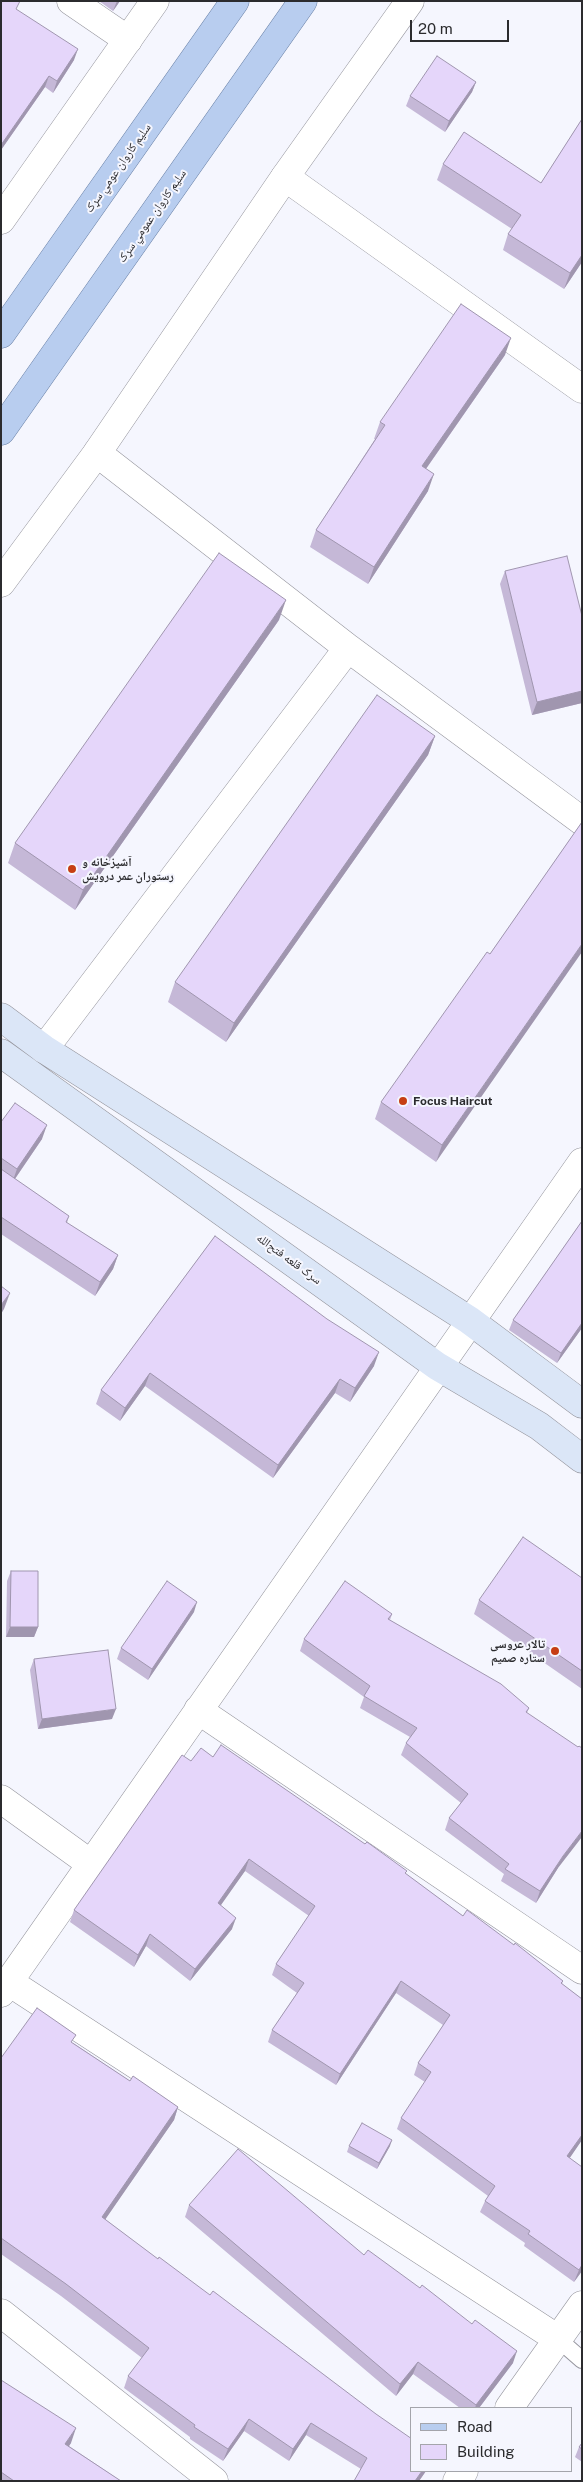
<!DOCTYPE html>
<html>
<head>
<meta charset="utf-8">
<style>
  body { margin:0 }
  #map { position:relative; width:583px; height:2482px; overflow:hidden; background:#f5f6fe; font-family:"Public Sans",sans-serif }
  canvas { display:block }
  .frame { position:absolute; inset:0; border:2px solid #2b2b2e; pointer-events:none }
  .legend { position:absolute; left:410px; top:2407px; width:162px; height:65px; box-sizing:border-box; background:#f5f6fe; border:1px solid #a4a5ab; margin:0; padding:6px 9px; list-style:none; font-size:15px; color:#2b2b2e }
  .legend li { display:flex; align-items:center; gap:10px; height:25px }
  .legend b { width:25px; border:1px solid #a4a5ab }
  .scale { position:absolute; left:410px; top:20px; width:99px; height:22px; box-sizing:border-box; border:2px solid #2b2b2e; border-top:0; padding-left:6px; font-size:15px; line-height:18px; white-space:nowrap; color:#2b2b2e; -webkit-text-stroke:4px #f5f6fe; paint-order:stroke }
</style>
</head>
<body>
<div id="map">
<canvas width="583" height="2482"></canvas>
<div class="frame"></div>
<ul class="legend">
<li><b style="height:6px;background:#b8cdef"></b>Road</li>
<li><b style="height:14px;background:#e5d6fa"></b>Building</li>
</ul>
<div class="scale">20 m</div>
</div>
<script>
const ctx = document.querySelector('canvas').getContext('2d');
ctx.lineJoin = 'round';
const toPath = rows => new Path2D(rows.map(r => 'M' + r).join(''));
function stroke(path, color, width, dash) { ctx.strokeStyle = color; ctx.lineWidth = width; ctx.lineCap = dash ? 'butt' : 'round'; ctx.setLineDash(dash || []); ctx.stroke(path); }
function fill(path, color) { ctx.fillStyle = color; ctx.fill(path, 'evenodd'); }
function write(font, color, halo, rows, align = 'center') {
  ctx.font = font + ' "Public Sans","Noto Naskh Arabic",sans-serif'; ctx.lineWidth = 4; ctx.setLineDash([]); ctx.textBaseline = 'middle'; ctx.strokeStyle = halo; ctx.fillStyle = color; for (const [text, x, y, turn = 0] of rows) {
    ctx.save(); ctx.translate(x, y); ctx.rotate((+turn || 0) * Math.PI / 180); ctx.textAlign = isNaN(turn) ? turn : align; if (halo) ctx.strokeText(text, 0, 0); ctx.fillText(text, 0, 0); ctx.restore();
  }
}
const service = toPath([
  [558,2339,582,2360]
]);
const minor = toPath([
  [71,1,128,40],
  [285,177,582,389],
  [97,453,348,648,582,821],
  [44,1049,348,648],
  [198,1710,582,1970],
  [1,1799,91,1864],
  [9,1982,558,2339],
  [1,1993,582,1162],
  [1,2313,214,2481],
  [509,2408,582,2305],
  [457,2481,464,2471]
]);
const tertiary = toPath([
  [1,220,155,1],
  [1,583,97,453,285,177,410,1]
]);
const secondary = toPath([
  [1,1017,44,1049,469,1320,582,1404],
  [1,1053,437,1366,539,1426,582,1459]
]);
const primary = toPath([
  [1,334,235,1],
  [1,431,303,1]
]);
stroke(service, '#95959d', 18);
stroke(minor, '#95959d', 29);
stroke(tertiary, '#95959d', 29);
stroke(secondary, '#95959d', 29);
stroke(primary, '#677fa4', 29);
stroke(service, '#fff', 16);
stroke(minor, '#fff', 28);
stroke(tertiary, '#fff', 28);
stroke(secondary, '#dbe6f7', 28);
stroke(primary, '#b8cdef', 28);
fill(toPath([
  [1,1,17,10,74,60,53,93,45,87,1,150],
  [99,1,120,1,113,11],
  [476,82,472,92,445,132,406,106,410,96],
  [582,119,582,262,564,289,503,250,508,234,512,229,437,180,443,164,541,183],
  [505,355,426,469,428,491,368,584,310,547,316,530,375,439,374,439,380,422],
  [505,571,582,616,582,703,532,715,500,584],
  [279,620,75,910,8,863,15,843],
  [435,736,428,755,226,1042,168,1002,175,982],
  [582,822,436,1162,375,1119,381,1102,490,954],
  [1,1122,42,1139,15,1179,69,1216,67,1223,118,1255,113,1269,95,1296,1,1234],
  [582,1221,582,1328,557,1363,509,1330,513,1320],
  [215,1236,374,1366,350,1402,335,1393,273,1478,145,1386,120,1421,96,1404,101,1390],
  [11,1571,38,1627,34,1637,6,1637,7,1581],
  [582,1578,582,1689,474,1614,479,1600],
  [194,1612,148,1680,117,1659,121,1648],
  [392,1614,390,1620,529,1708,527,1713,558,1868,536,1903,501,1881,504,1874,445,1830,449,1818,461,1803,401,1755,406,1743,410,1737,360,1708,364,1697,300,1651,304,1639],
  [34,1659,112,1719,38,1729,30,1670],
  [213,1757,406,1874,463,1916,563,1981,562,1984,582,1999,582,2140,569,2158,582,2167,582,2271,574,2282,524,2246,525,2243,480,2212,485,2201,488,2196,397,2129,401,2118,425,2082,414,2075,418,2063,443,2025,396,1993,336,2085,268,2042,272,2030,297,1993,272,1975,276,1964,309,1916,245,1871,220,1905,232,1929,190,1981,146,1946,134,1967,70,1922,74,1910,191,1761],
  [73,2043,130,2081,178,2107,174,2120,105,2219,412,2471,426,2471,419,2481,354,2481,361,2469,306,2435,289,2461,244,2431,223,2461,190,2439,190,2437,124,2388,128,2376,142,2358,61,2296,1,2254,1,2058],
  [349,2146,390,2146,377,2169,347,2152],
  [189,2205,364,2255,513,2363,479,2408,460,2408,413,2374,396,2396,185,2217],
  [1,2380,71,2443,69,2446,121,2481,1,2481],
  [582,2443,582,2462,575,2457,579,2447]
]), '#c5b8d7');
fill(toPath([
  [117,1,120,1,113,11],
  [78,49,74,60,53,93,57,81],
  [49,76,45,87,1,150,1,145],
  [476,82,472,92,445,132,449,121],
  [582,255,582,262,564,289,570,273],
  [511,338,505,355,416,483,422,466],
  [434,474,428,491,368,584,374,567],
  [286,600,279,620,75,910,83,890],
  [582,691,582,703,532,715,537,702],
  [435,736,428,755,226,1042,234,1023],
  [582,944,582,952,436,1162,442,1145],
  [47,1125,42,1139,12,1183,17,1169],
  [118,1255,113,1269,95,1296,100,1282],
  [10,1293,4,1309,1,1314,1,1305],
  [582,1323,582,1328,557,1363,561,1353],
  [379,1352,374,1366,350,1402,355,1388],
  [150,1373,145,1386,120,1421,125,1408],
  [340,1379,335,1393,273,1478,278,1465],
  [197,1602,194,1612,148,1680,152,1669],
  [10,1627,38,1627,34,1637,6,1637],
  [116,1709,112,1719,38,1729,42,1719],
  [582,1831,582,1837,558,1868,536,1903,540,1891,563,1856],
  [249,1859,245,1871,214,1915,218,1903],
  [236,1918,232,1929,190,1981,195,1969],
  [150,1934,146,1946,134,1967,138,1955],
  [401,1981,396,1993,336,2085,340,2074],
  [178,2107,174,2120,98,2230,102,2217],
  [582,2135,582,2140,563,2168,567,2156],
  [392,2140,390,2146,377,2169,379,2163],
  [582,2265,582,2271,574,2282,579,2270],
  [517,2351,513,2363,479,2408,475,2408,476,2405],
  [418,2362,413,2374,396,2396,400,2384],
  [249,2419,244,2431,223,2461,228,2449],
  [311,2423,306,2435,289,2461,293,2449],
  [76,2428,71,2443,60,2459,65,2444],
  [422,2471,426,2471,419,2481,415,2481]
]), '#a096af');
const building = toPath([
  [1,1,20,1,16,9,78,49,57,81,49,76,1,145,1,1],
  [437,56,476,82,449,121,410,96,437,56],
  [582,119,582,255,570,273,508,234,521,215,443,164,464,132,541,183,582,119],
  [461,304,511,338,422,466,434,474,374,567,316,530,385,425,380,422,461,304],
  [219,553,286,600,83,890,15,843,219,553],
  [567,556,582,616,582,691,537,702,505,571,567,556],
  [377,695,435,736,234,1023,175,982,377,695],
  [582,822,582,944,442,1145,381,1102,487,952,490,954,582,822],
  [15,1103,47,1125,17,1169,1,1158,1,1122,15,1103],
  [1,1169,69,1216,66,1222,118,1255,100,1282,1,1217,1,1169],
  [582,1221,582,1323,561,1353,513,1320,582,1221],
  [215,1236,327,1319,379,1352,355,1388,340,1379,278,1465,150,1373,125,1408,101,1390,215,1236],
  [1,1286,10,1293,1,1305,1,1286],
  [523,1537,582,1578,582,1671,479,1600,523,1537],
  [11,1571,38,1571,38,1627,10,1627,11,1571],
  [167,1581,197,1602,152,1669,121,1648,167,1581],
  [345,1581,392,1614,388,1619,501,1684,529,1708,526,1712,578,1747,579,1746,582,1748,582,1831,563,1856,540,1891,505,1869,509,1864,449,1818,468,1794,406,1743,417,1728,364,1696,370,1686,304,1639,345,1581],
  [108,1650,116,1709,42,1719,34,1659,108,1650],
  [221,1745,365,1844,367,1842,407,1871,405,1873,463,1916,467,1910,514,1945,515,1943,563,1981,561,1983,582,1999,582,2135,567,2156,582,2167,582,2265,579,2270,528,2234,530,2231,485,2201,495,2186,401,2118,431,2072,418,2063,450,2015,401,1981,340,2074,272,2030,304,1983,276,1964,315,1906,249,1859,218,1903,236,1918,195,1969,150,1934,138,1955,74,1910,182,1755,191,1761,201,1748,213,1757,221,1745],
  [37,2008,76,2035,71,2042,130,2081,133,2076,178,2107,102,2217,158,2259,159,2257,210,2295,213,2291,376,2414,412,2439,412,2471,422,2471,415,2481,354,2481,367,2458,311,2423,293,2449,249,2419,228,2449,194,2427,195,2425,128,2376,149,2348,66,2284,1,2238,1,2058,37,2008],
  [362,2123,392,2140,379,2163,349,2146,362,2123],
  [238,2149,364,2255,368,2250,420,2288,422,2285,472,2324,475,2320,517,2351,476,2405,418,2362,400,2384,189,2205,238,2149],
  [1,2380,76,2428,65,2444,121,2481,14,2481,1,2472,1,2380],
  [582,2443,582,2449,579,2447,582,2443]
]);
fill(building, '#e5d6fa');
stroke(building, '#a096af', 1);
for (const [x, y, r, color] of [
  [72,869,5,"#c63e13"],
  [403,1101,5,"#c63e13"],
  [555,1651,5,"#c63e13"]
]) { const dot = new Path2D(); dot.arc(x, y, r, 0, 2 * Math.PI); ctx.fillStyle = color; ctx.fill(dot); stroke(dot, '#f5f6fe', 2); }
write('12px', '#2b2b2e', '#f5f6fe', [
  ["سلیم کاروان عومي سړک",118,168,-55],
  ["سلیم کاروان عمومي سړک",152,216,-55],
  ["سرک قلعه فتح‌الله",289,1259,36]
]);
write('bold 12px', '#2b2b2e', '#f5f6fe', [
  ["آشپزخانه و",82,862],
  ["رستوران عمر درویش",82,876],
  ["Focus Haircut",413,1101],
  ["تالار عروسی",545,1644,"right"],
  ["ستاره صمیم",545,1658,"right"]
], 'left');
</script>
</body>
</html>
